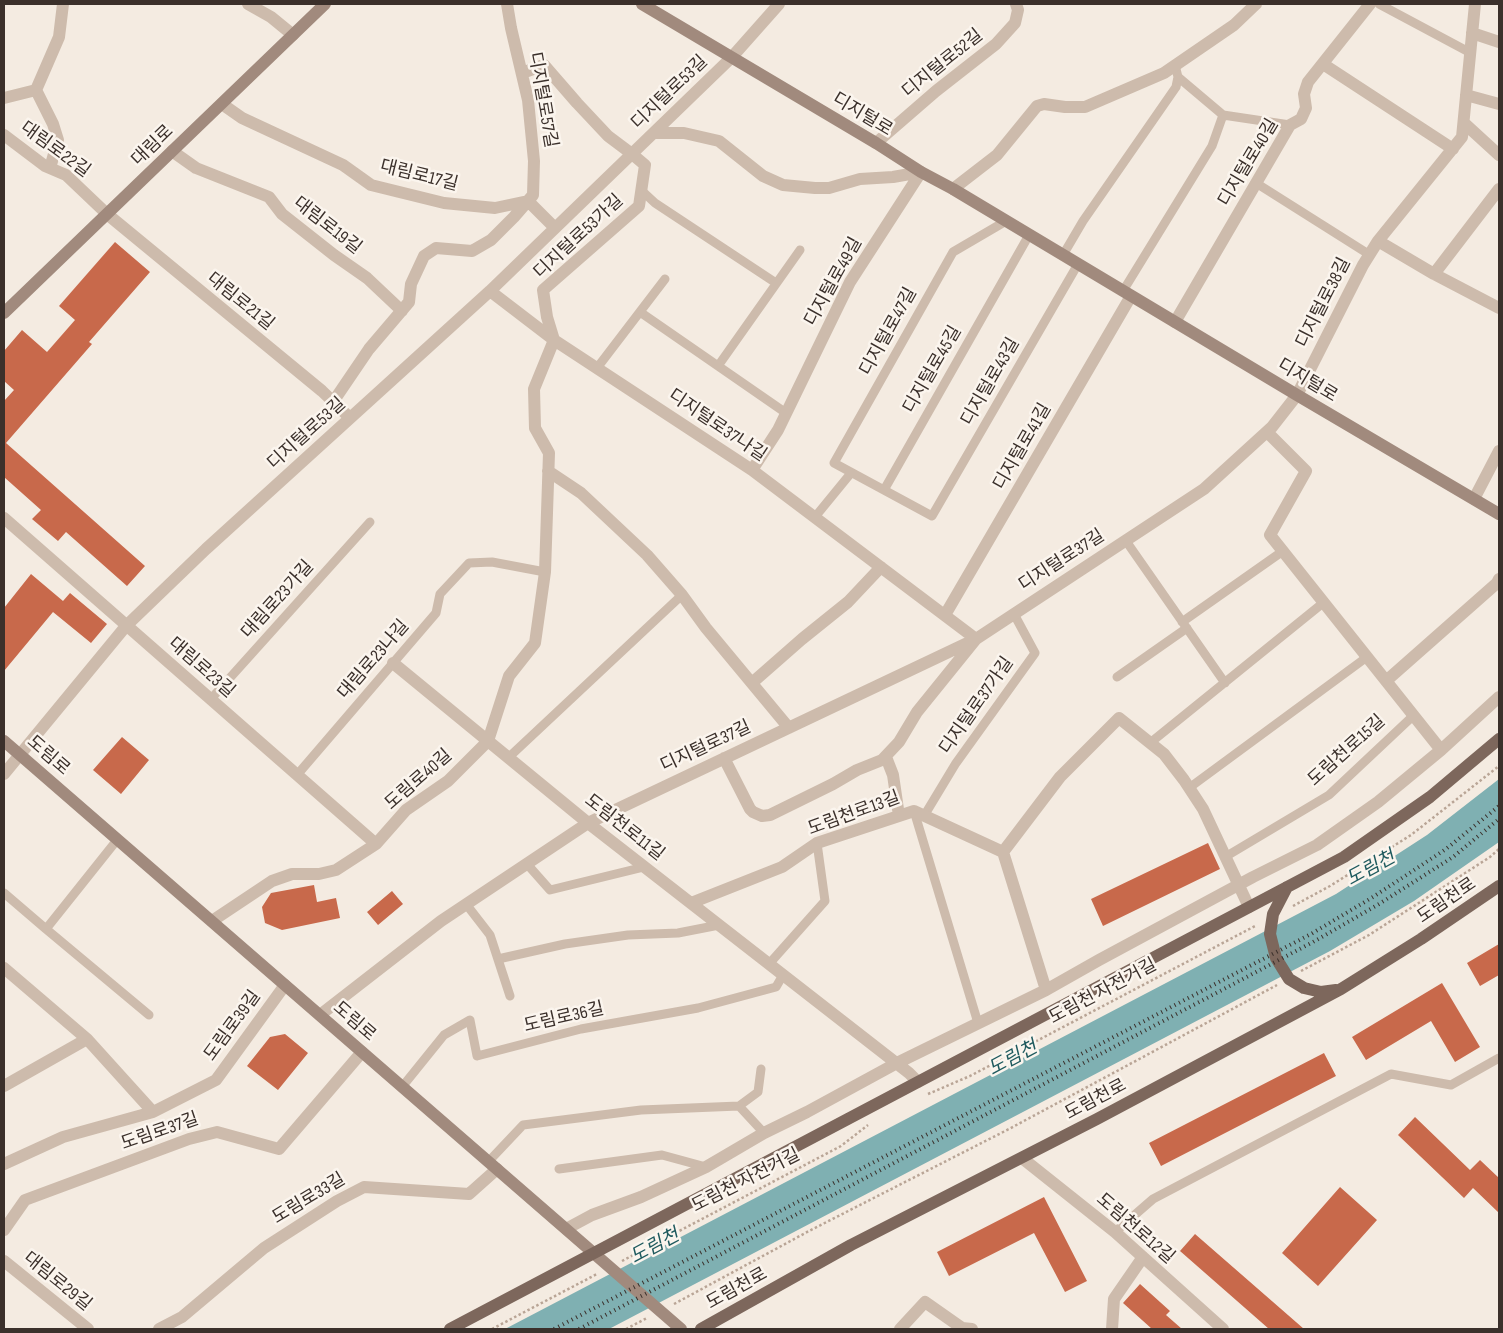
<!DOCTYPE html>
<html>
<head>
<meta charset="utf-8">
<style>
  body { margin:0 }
  #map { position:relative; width:1503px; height:1333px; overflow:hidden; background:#f4ebe1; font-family:"Sofia Sans Condensed",sans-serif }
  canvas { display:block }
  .frame { position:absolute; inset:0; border:5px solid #3b302b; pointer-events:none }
</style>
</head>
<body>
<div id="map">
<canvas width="1503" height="1333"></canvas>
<div class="frame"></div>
</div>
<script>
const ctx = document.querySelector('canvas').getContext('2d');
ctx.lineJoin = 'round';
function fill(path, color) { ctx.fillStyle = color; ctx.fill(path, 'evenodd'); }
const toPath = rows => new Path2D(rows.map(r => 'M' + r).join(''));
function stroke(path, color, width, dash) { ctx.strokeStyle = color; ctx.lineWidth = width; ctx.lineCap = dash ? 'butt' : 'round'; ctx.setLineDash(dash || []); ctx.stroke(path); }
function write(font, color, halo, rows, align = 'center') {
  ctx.font = font + ' "Sofia Sans Condensed","Noto Sans KR",sans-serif'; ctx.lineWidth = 5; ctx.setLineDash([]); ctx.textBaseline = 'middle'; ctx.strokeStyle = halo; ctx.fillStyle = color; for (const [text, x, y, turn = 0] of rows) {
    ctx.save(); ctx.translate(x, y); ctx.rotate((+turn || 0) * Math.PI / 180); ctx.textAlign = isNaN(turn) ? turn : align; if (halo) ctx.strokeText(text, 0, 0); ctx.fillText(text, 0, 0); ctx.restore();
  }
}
fill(toPath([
  [1499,779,1499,842,1414,901,1330,951,609,1329,505,1329,1336,894,1427,835]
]), '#7fb0b2');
fill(toPath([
  [115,242,150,272,89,342,92,344,6,443,145,566,127,586,66,532,58,541,32,519,41,510,4,477,4,401,14,390,4,381,4,351,22,330,47,352,75,320,59,306],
  [31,574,63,601,70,593,107,624,91,643,53,612,4,671,4,608],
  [122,737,149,760,121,794,93,770],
  [1208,843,1220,869,1103,926,1091,899],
  [314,885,317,902,336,898,340,918,282,930,265,923,262,907,271,893],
  [392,891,403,904,378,925,367,912],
  [1499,944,1499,975,1480,986,1467,963],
  [1442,983,1480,1047,1455,1062,1431,1021,1366,1060,1352,1037],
  [285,1034,308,1053,278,1090,247,1066,270,1037],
  [1324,1053,1336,1076,1161,1166,1149,1143],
  [1415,1117,1470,1170,1480,1160,1499,1178,1499,1213,1473,1188,1464,1198,1398,1135],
  [1340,1187,1377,1220,1318,1286,1282,1253],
  [1044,1197,1087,1281,1065,1292,1034,1233,949,1276,937,1252],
  [1195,1234,1304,1329,1269,1329,1180,1251],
  [1140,1284,1170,1311,1166,1315,1182,1329,1152,1329,1123,1303]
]), '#c8694b');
stroke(toPath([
  [1293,906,1330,886,1411,835,1499,766],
  [1301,971,1369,935,1490,857,1499,849],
  [928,1094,970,1076,1257,925],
  [622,1261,841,1146,868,1125],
  [674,1304,809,1231,1009,1129,1277,985],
  [492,1329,597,1274],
  [626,1329,647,1318]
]), '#b9a596', 2.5, [2.5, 2.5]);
stroke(toPath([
  [1379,4,1467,51,1470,51],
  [1178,77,1223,115],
  [1223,115,1290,125],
  [1256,183,1370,255],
  [641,190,655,203,776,283],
  [1006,221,953,252,834,463,932,516,1078,264],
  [1063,255,1083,221,1176,87,1178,77,1175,65],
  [1123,291,1212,146,1223,115],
  [640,312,786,413],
  [718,366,800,250],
  [597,368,665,279],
  [884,490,1029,235],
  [815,517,851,473],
  [1126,541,1225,683],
  [1182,622,1283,551],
  [1117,677,1187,628],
  [210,700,370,522],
  [1150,743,1323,603],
  [508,758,682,595],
  [297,775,436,613,440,594,469,563,492,562,545,572],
  [1189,788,1367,657],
  [914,811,978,1023],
  [924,816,956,763,1035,653,1014,614],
  [1225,857,1329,795,1413,716],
  [527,864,550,890,644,867],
  [4,893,46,929,117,840],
  [466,904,490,935,510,996],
  [46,929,149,1015],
  [498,959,565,944,628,935,678,933,719,925],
  [769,964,825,901,817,843],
  [402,1087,444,1035,470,1020,477,1056,581,1029,698,1008,776,987,783,975],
  [739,1106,764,1133],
  [489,1161,523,1125,641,1110,739,1106,758,1092,761,1069],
  [559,1169,662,1155,706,1167],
  [1115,1232,1153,1199,1391,1074,1451,1085,1499,1058]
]), '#cdbbac', 9);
stroke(toPath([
  [248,4,271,17,293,35],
  [1472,33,1499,42],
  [1323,64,1453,149],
  [1466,95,1499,104],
  [4,98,36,90],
  [222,104,242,118,343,165,371,185,444,203,495,208,528,201,555,228],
  [1464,123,1499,155],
  [654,133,684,133,719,141,763,176,783,185,815,188,829,188,860,179,893,177,921,172],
  [4,135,45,166,66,175,107,214,322,391,350,418],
  [876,143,936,91,996,44,1015,23,1018,10,1016,4],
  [172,151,196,168,269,197,282,214,334,255,367,278,402,311],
  [50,168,58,140,53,124,36,90,59,37,63,4],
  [953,189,997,155,1037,106,1044,104,1065,107,1085,107,1164,73,1234,25,1256,4],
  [1378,241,1434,274,1499,308],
  [1434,274,1499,189],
  [490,291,554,340,752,470,976,639,917,712,899,742,882,760,857,770,833,784,770,815,762,816,753,812,750,809,724,758],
  [1175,322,1290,125,1301,119,1306,108,1304,94,1308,82,1370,4],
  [333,402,369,349,409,302,411,284,424,256,436,248,472,251,491,240,514,217,533,195,534,161,528,100,511,28,507,4],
  [1267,432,1306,471,1270,535,1441,750],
  [752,470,778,430,850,282,921,172],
  [548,471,581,493,647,555,682,595,706,628,789,728],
  [1474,499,1499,451],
  [4,518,376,844],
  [945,615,1131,296],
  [393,663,588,823,909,1073,918,1082],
  [1386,681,1497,583,1499,579],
  [753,682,802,639,848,602,881,567],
  [886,757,893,775,899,816],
  [4,774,126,626,206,549,490,291,732,57,779,4],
  [1003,852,1046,990],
  [691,903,782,867,817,843,914,811,1003,852,1060,777,1119,718,1164,754,1184,780,1203,809,1249,907],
  [212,921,272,881,292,874,319,874,336,870,376,844,406,810,448,781,488,741,509,676,535,643,545,572,549,453,535,428,534,389,554,340,547,317,543,290,639,206,645,165,632,154,608,136,577,103,544,65,522,73],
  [4,968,87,1039,153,1112,216,1080,285,985],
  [320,1015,441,921,588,823,976,639,1204,489,1272,427,1297,395,1363,265,1378,241,1462,137,1475,4],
  [4,1086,87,1039],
  [1022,1158,1115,1232,1223,1329],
  [4,1164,63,1137,153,1112],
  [566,1229,592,1215,641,1197,706,1167,764,1133,807,1112,897,1063,1046,990,1099,960,1253,877,1317,845,1378,802,1441,750,1499,697],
  [4,1230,25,1200,189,1139,217,1132,279,1149,362,1052],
  [4,1261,88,1329],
  [159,1329,182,1317,264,1248,337,1201,364,1187,469,1194,497,1169],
  [900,1329,925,1302,962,1328,972,1329],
  [1112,1329,1114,1299,1143,1257]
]), '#cdbbac', 12);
stroke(toPath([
  [642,4,876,143,921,172,953,189,1297,395,1499,514],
  [4,313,325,4],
  [4,741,681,1329]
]), '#a18a7d', 12);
stroke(toPath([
  [1287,887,1273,914,1270,934,1276,958,1289,979,1304,988,1321,992,1336,990],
  [450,1329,1344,857,1430,797,1499,739],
  [701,1329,851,1245,1097,1119,1341,989,1421,939,1499,886]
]), '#7d675c', 12);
stroke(toPath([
  [554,1329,1311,934,1373,897,1446,849,1499,806],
  [579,1329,1313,942,1379,904,1453,857,1499,819]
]), '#3b302b', 4, [1, 4]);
write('18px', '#3b302b', '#fbf5ee', [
  ["디지털로52길",943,64,-39],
  ["디지털로53길",670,93,-44],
  ["디지털로57길",542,100,80],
  ["디지털로",862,115,31],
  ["대림로",153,146,-44],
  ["대림로22길",55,150,36],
  ["디지털로40길",1249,163,-59],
  ["대림로17길",419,176,14],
  ["대림로19길",327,226,38],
  ["디지털로53가길",579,237,-43],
  ["디지털로49길",834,282,-61],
  ["대림로21길",240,302,39],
  ["디지털로38길",1324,303,-63],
  ["디지털로47길",889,332,-61],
  ["디지털로45길",933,370,-60],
  ["디지털로",1307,381,31],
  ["디지털로43길",991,382,-60],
  ["디지털로37나길",717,426,34],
  ["디지털로53길",307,434,-42],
  ["디지털로41길",1023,447,-60],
  ["디지털로37길",1062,561,-33],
  ["대림로23가길",278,600,-48],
  ["대림로23나길",374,660,-49],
  ["대림로23길",201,668,41],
  ["디지털로37가길",977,706,-55],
  ["디지털로37길",706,747,-25],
  ["도림천로15길",1347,751,-42],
  ["도림로",48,756,41],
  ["도림로40길",419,780,-41],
  ["도림천로13길",854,814,-20],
  ["도림천로11길",624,828,38],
  ["도림천로",1447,901,-34],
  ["도림천 자전거길",1103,992,-28],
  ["도림로36길",564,1018,-13],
  ["도림로",354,1022,41],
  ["도림로39길",233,1026,-54],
  ["도림천로",1096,1100,-28],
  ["도림로37길",160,1132,-19],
  ["도림천 자전거길",746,1181,-27],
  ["도림로33길",309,1199,-31],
  ["도림천로12길",1135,1229,41],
  ["대림로29길",57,1282,39],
  ["도림천로",737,1289,-29]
]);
write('italic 19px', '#1f5a5e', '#fbf5ee', [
  ["도림천",1371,869,-29],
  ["도림천",1013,1059,-28],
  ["도림천",655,1247,-28]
]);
</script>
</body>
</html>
